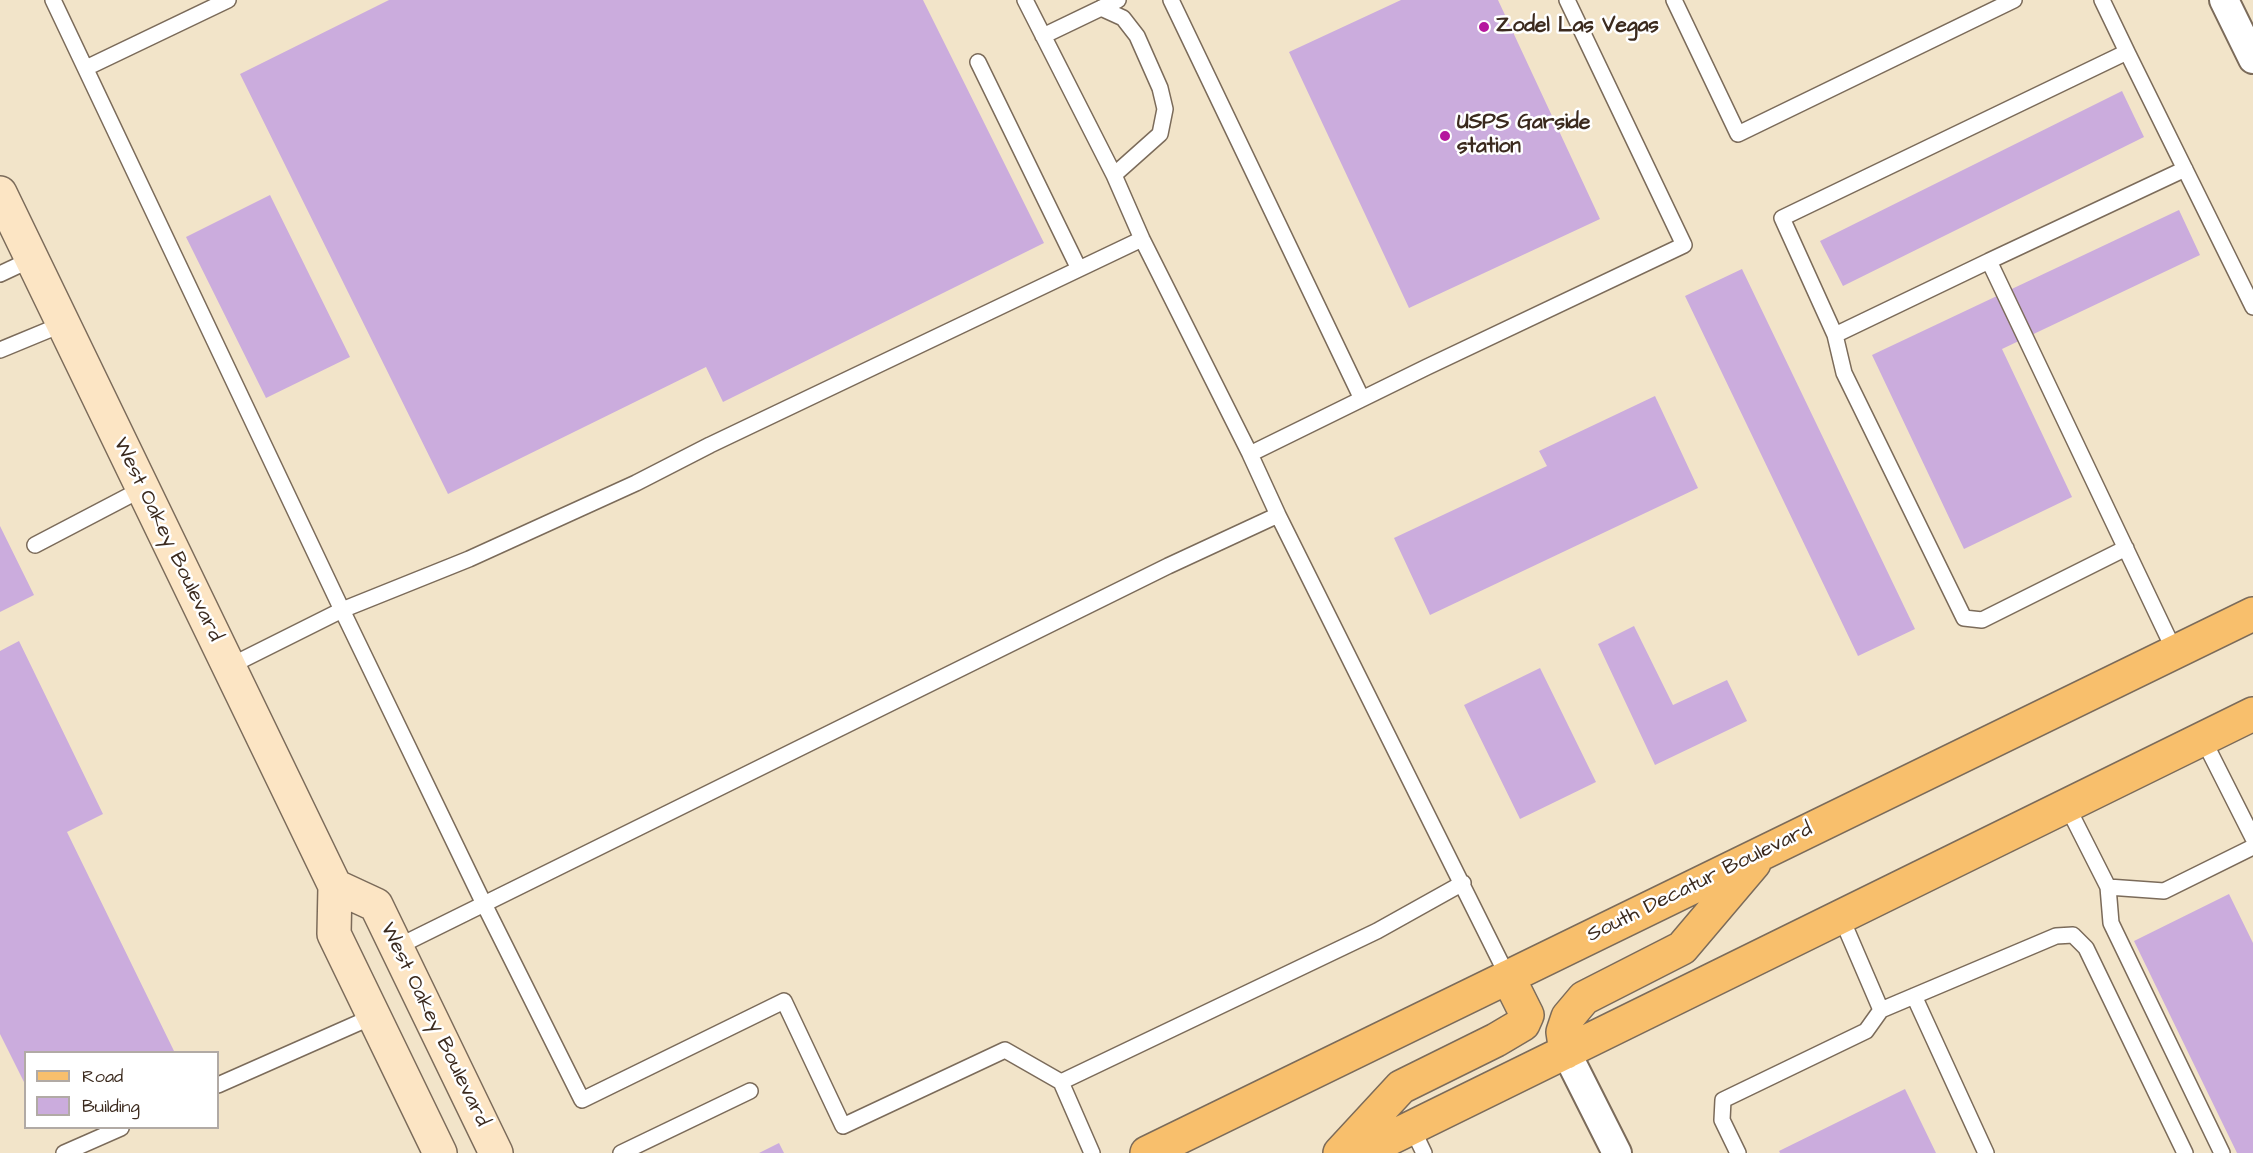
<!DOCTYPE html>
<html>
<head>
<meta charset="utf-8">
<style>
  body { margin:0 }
  #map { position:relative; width:2253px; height:1153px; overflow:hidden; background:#f2e4c9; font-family:"Architects Daughter",sans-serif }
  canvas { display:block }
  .legend { position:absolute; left:24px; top:1051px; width:195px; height:78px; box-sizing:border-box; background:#fff; border:2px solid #b1aaa5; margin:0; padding:8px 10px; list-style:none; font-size:18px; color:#3b2a1e }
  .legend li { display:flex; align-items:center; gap:12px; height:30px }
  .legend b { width:30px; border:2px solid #b1aaa5 }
</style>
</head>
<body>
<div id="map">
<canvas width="2253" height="1153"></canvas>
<ul class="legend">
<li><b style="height:8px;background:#f8bf6c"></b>Road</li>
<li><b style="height:16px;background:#cbacdd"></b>Building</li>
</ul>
</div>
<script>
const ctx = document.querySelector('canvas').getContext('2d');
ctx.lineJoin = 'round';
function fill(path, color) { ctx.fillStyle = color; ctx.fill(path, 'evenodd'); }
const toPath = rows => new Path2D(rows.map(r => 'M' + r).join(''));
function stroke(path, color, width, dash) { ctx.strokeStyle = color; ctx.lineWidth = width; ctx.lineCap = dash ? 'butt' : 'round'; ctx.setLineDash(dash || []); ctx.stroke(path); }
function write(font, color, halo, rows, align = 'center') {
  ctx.font = font + ' "Architects Daughter",sans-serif'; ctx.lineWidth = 5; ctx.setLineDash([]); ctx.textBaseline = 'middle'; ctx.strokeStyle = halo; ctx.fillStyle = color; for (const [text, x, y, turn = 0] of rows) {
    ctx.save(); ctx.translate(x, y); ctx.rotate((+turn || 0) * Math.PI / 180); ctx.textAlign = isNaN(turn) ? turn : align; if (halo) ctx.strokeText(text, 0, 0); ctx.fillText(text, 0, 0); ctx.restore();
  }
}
fill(toPath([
  [389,0,923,0,1044,243,723,402,706,367,448,494,240,74],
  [1401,0,1498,0,1600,219,1409,308,1289,52],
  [2122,91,2144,137,1843,286,1820,241],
  [270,195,350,357,266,398,186,237],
  [2179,210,2200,255,2002,349,2072,497,1964,549,1872,355],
  [1742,269,1915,629,1858,656,1685,296],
  [1655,396,1698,488,1430,615,1394,538,1547,466,1539,451],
  [0,526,34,595,0,612],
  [1634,626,1673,705,1727,680,1747,721,1655,765,1598,644],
  [19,641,103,814,67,832,174,1051,26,1052,26,1086,0,1034,0,651],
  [1540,668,1596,782,1520,819,1464,705],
  [2229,894,2253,943,2253,1153,2237,1153,2134,941],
  [1905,1089,1936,1153,1780,1153,1779,1151],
  [779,1143,784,1153,759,1153]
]), '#cbacdd');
const lane = toPath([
  [53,0,342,610,484,904,582,1100,784,1001,843,1126,1005,1050,1061,1082,1092,1153],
  [1025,0,1114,175,1142,239,1250,454,1278,515,1508,977],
  [1171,0,1362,399],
  [1674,0,1738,134,2014,0],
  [2102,0,2127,52],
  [1101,8,1123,18,1137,36,1160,88,1165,109,1160,134,1114,175],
  [1043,36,1118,0],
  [978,62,1079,269],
  [86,68,228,0],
  [1989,261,2185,169],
  [0,274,32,259],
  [1835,335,1844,373,1964,618,1982,620,2126,548],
  [0,350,63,324],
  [1250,454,1427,367,1684,245,1567,0],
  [35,545,142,489],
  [2175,652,1989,261,1835,335,1782,218,2127,52,2253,307],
  [228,667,342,610,469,559,636,483,710,445,1142,239],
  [2203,739,2253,838],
  [2067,806,2108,887,2164,891,2253,847],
  [2108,887,2111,923,2222,1153],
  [397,947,1168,566,1278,515],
  [1914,996,1986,1153],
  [1881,1010,2056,936,2073,935,2086,948,2185,1153],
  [1061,1082,1377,931,1463,883],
  [218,1085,374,1016],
  [1412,1128,1424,1153],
  [64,1153,121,1128],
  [621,1153,750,1091],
  [1738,1153,1722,1120,1723,1100,1866,1031,1881,1010,1841,917]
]);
const street = toPath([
  [2224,0,2253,59],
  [1566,1052,1617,1153]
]);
const secondary = toPath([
  [0,193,335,886,334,934,440,1153],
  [335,886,376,905,496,1153]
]);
const primary = toPath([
  [1566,1052,1563,1032,1568,1017,1584,998,1682,948,1754,863],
  [1147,1153,2253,614],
  [1340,1153,1401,1087,1496,1040,1523,1024,1527,1015,1508,977],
  [1360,1153,2253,714]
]);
stroke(lane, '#7b6b5a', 18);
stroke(street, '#7b6b5a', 32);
stroke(secondary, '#7b6b5a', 36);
stroke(primary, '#7b6b5a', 36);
stroke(lane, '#fff', 15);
stroke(street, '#fff', 28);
stroke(secondary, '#fce5c4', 33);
stroke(primary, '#f8bf6c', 33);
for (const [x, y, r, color] of [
  [1484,27,6,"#b5179e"],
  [1445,136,6,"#b5179e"]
]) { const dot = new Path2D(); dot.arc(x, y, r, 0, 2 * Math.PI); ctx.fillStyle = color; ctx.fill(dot); stroke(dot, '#fff', 2); }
write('bold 21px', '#3b2a1e', '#fff', [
  ["Zodel Las Vegas",1496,27],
  ["USPS Garside",1457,124],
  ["station",1457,148]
], 'left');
write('21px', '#3b2a1e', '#fff', [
  ["West Oakey Boulevard",167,540,64],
  ["South Decatur Boulevard",1700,883,-26],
  ["West Oakey Boulevard",434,1025,64]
]);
</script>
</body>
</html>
